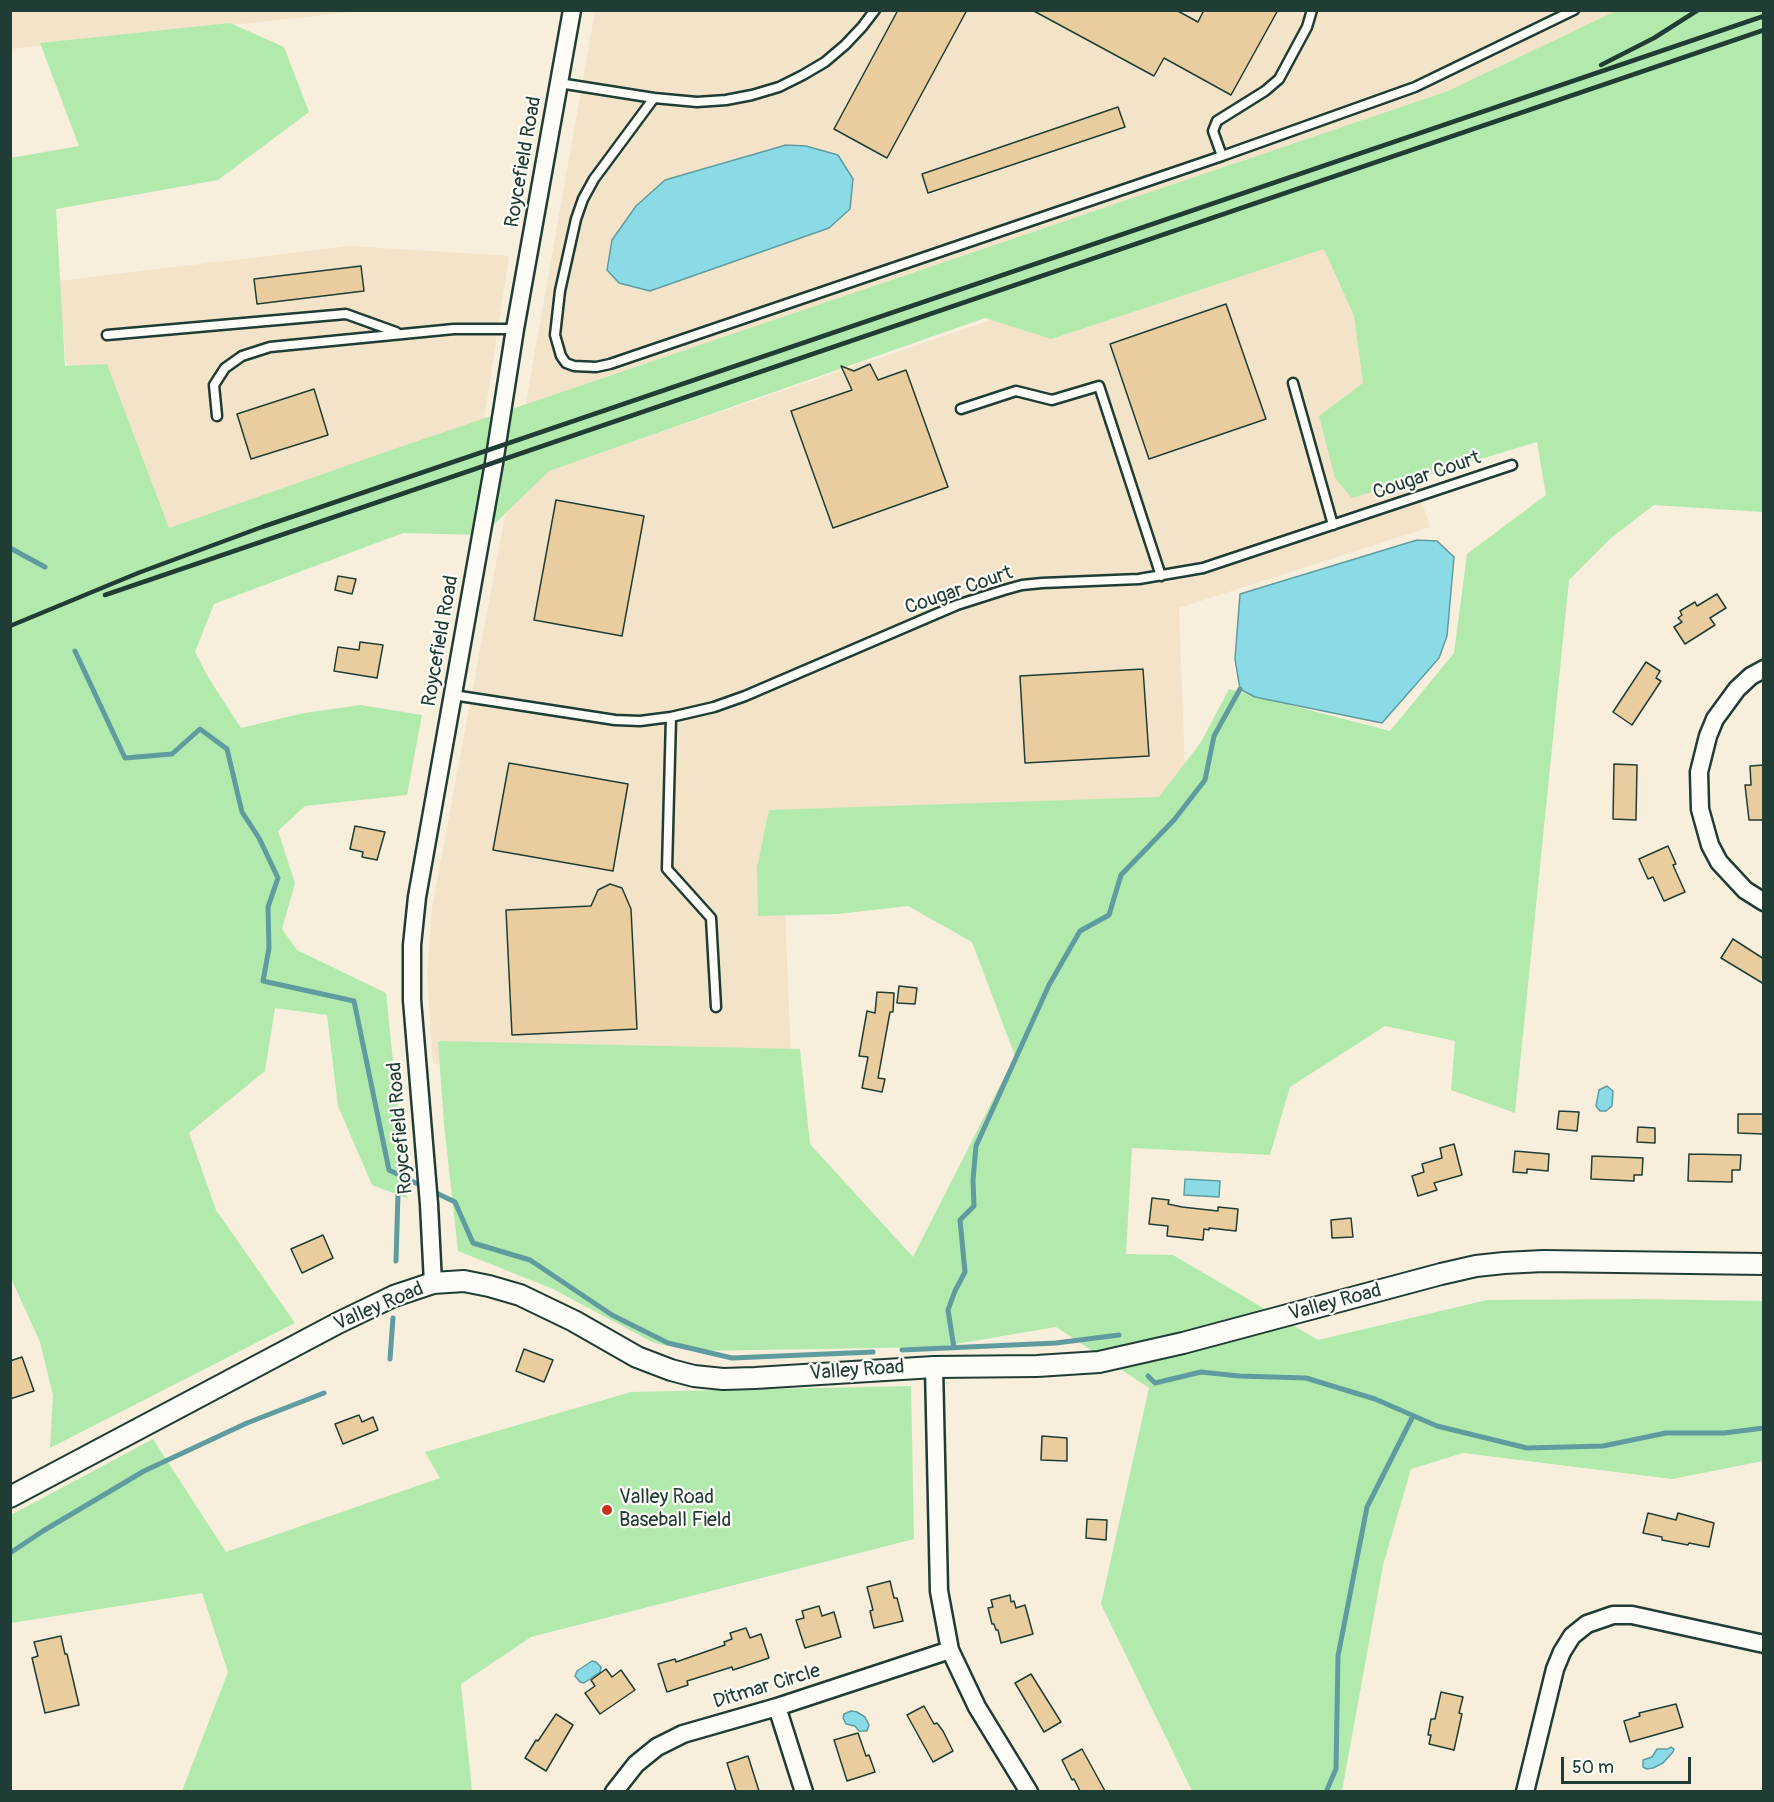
<!DOCTYPE html>
<html>
<head>
<meta charset="utf-8">
<style>
  body { margin:0 }
  #map { position:relative; width:1774px; height:1802px; overflow:hidden; background:#f7eedc; font-family:Pangolin,sans-serif }
  canvas { display:block }
  .frame { position:absolute; inset:0; border:12px solid #1f3d34; pointer-events:none }
  .scale { position:absolute; left:1561px; top:1757px; width:130px; height:27px; box-sizing:border-box; border:3px solid #1f3d34; border-top:0; padding-left:8px; font-size:18px; line-height:21px; white-space:nowrap; color:#1f3d34; -webkit-text-stroke:4px #fdfcf7; paint-order:stroke }
</style>
</head>
<body>
<div id="map">
<canvas width="1774" height="1802"></canvas>
<div class="frame"></div>
<div class="scale">50 m</div>
</div>
<script>
const ctx = document.querySelector('canvas').getContext('2d');
ctx.lineJoin = 'round';
function fill(path, color) { ctx.fillStyle = color; ctx.fill(path, 'evenodd'); }
const toPath = rows => new Path2D(rows.map(r => 'M' + r).join(''));
function stroke(path, color, width, dash) { ctx.strokeStyle = color; ctx.lineWidth = width; ctx.lineCap = dash ? 'butt' : 'round'; ctx.setLineDash(dash || []); ctx.stroke(path); }
function write(font, color, halo, rows, align = 'center') {
  ctx.font = font + ' Pangolin,sans-serif'; ctx.lineWidth = 4.5; ctx.setLineDash([]); ctx.textBaseline = 'middle'; ctx.strokeStyle = halo; ctx.fillStyle = color; for (const [text, x, y, turn = 0] of rows) {
    ctx.save(); ctx.translate(x, y); ctx.rotate((+turn || 0) * Math.PI / 180); ctx.textAlign = isNaN(turn) ? turn : align; if (halo) ctx.strokeText(text, 0, 0); ctx.fillText(text, 0, 0); ctx.restore();
  }
}
fill(toPath([
  [11,10,360,11,11,49],
  [595,11,1688,11,525,408],
  [1327,206,1430,527,1179,608,1186,796,781,815,791,1058,433,1064,427,975,432,908,511,483],
  [350,246,509,256,483,427,163,534,67,372,58,281]
]), '#f3e4c9');
fill(toPath([
  [1616,11,1763,11,1763,512,1654,505,1611,538,1569,580,1515,1113,1451,1090,1455,1041,1385,1026,1290,1087,1270,1155,1132,1148,1126,1254,1173,1255,1318,1340,1487,1300,1637,1299,1763,1301,1763,1461,1672,1479,1463,1453,1411,1469,1383,1565,1342,1791,1192,1791,1101,1604,1149,1388,1056,1327,938,1347,693,1351,654,1343,553,1289,458,1251,444,1124,438,1041,800,1049,810,1144,913,1257,1015,1056,972,942,908,906,838,914,758,916,757,867,769,810,1159,797,1201,742,1229,689,1390,731,1454,653,1467,554,1546,495,1537,442,1352,498,1335,478,1319,416,1363,383,1354,316,1324,249,1051,339,985,318,549,471,483,535,403,533,214,604,195,652,208,677,241,728,304,713,361,705,422,715,407,795,305,806,278,831,295,883,282,929,297,950,386,993,407,1198,372,1185,338,1106,327,1015,275,1008,265,1071,189,1133,216,1210,295,1323,50,1448,53,1395,40,1342,10,1276,10,158,79,146,40,43,230,23,284,47,309,112,218,180,56,209,65,366,107,364,169,528,397,448,1448,91],
  [911,1386,914,1539,531,1637,461,1684,472,1791,182,1791,228,1672,202,1593,11,1623,11,1515,153,1439,226,1552,440,1478,425,1452,631,1392]
]), '#b2eaae');
const water = toPath([
  [786,145,806,146,838,155,853,179,850,209,829,228,650,291,619,283,607,270,612,240,636,206,665,180,786,145],
  [1417,540,1437,541,1454,557,1447,636,1439,658,1382,723,1255,697,1240,689,1235,659,1240,594,1417,540],
  [1607,1086,1613,1091,1612,1106,1606,1111,1600,1111,1596,1106,1599,1090,1607,1086],
  [1185,1179,1220,1181,1219,1197,1184,1195,1185,1179],
  [592,1661,596,1662,601,1667,600,1672,584,1683,580,1682,575,1676,577,1671,592,1661],
  [851,1711,857,1712,865,1717,869,1725,867,1731,859,1731,855,1726,846,1724,843,1718,844,1714,851,1711],
  [1671,1747,1674,1749,1673,1752,1663,1763,1653,1768,1647,1769,1643,1767,1643,1760,1652,1757,1657,1749,1668,1749,1671,1747]
]);
fill(water, '#8bdbe7');
stroke(water, '#609c9f', 1.5);
stroke(toPath([
  [10,548,45,567],
  [75,651,125,758,172,754,200,729,227,749,242,812,259,838,278,878,268,907,269,948,263,981,354,1001,389,1170,424,1187],
  [432,1191,455,1202,473,1243,530,1260,612,1315,668,1343,732,1358,873,1352],
  [396,1261,398,1193,404,1177],
  [954,1348,948,1310,955,1291,965,1272,960,1220,974,1206,973,1180,976,1146,1049,985,1080,931,1109,915,1121,875,1174,820,1205,780,1214,736,1240,689],
  [902,1350,1056,1343,1119,1335],
  [390,1359,393,1318],
  [1148,1376,1155,1383,1201,1372,1239,1376,1306,1378,1375,1399,1437,1426,1527,1448,1603,1446,1666,1433,1724,1433,1764,1428],
  [10,1553,43,1531,144,1471,247,1423,324,1393],
  [1326,1792,1336,1769,1338,1656,1367,1507,1413,1416]
]), '#609c9f', 5);
const building = toPath([
  [898,10,967,10,887,158,834,129,898,10],
  [1032,10,1176,10,1198,22,1204,10,1278,10,1231,95,1164,58,1154,76,1032,10],
  [1118,107,1125,127,928,193,922,174,1118,107],
  [361,266,364,291,257,304,254,279,361,266],
  [1226,304,1266,419,1149,459,1110,344,1226,304],
  [870,364,878,380,906,370,948,487,833,528,791,411,852,390,841,366,854,371,870,364],
  [314,389,328,435,251,459,237,414,314,389],
  [556,500,644,516,622,636,534,620,556,500],
  [338,576,356,579,352,594,335,590,338,576],
  [1717,594,1726,608,1710,618,1715,625,1685,644,1674,627,1682,622,1678,618,1682,615,1680,611,1695,602,1697,606,1717,594],
  [360,642,383,645,377,678,334,671,338,647,359,650,360,642],
  [1646,662,1660,671,1656,678,1661,681,1632,725,1613,712,1646,662],
  [1143,669,1149,756,1025,763,1020,676,1143,669],
  [509,763,628,784,613,871,493,850,509,763],
  [1614,764,1637,765,1636,820,1613,819,1614,764],
  [1764,765,1764,820,1749,820,1745,785,1751,785,1750,766,1764,765],
  [355,826,385,832,377,860,362,857,363,852,350,849,355,826],
  [1668,846,1676,864,1673,865,1685,892,1664,901,1653,877,1648,879,1639,859,1668,846],
  [610,884,622,888,631,909,637,1029,512,1035,506,910,591,906,598,890,610,884],
  [1733,939,1764,959,1764,984,1721,958,1733,939],
  [899,986,917,988,915,1004,897,1003,899,986],
  [877,992,894,993,893,1012,890,1012,878,1078,885,1079,882,1092,862,1088,868,1057,859,1056,867,1011,875,1013,877,992],
  [1559,1111,1579,1112,1577,1131,1557,1129,1559,1111],
  [1738,1114,1763,1114,1763,1134,1738,1133,1738,1114],
  [1638,1127,1655,1128,1655,1143,1637,1142,1638,1127],
  [1454,1144,1462,1175,1434,1183,1437,1190,1418,1196,1412,1176,1424,1172,1422,1164,1442,1158,1440,1148,1454,1144],
  [1515,1151,1549,1154,1548,1171,1527,1169,1527,1173,1513,1172,1515,1151],
  [1689,1154,1741,1155,1740,1170,1732,1170,1732,1182,1688,1181,1689,1154],
  [1592,1156,1643,1158,1642,1175,1634,1175,1634,1181,1591,1179,1592,1156],
  [1152,1198,1169,1200,1168,1204,1182,1207,1218,1211,1218,1207,1238,1209,1236,1231,1209,1228,1209,1230,1204,1229,1203,1240,1167,1236,1168,1226,1149,1224,1152,1198],
  [1351,1218,1353,1237,1332,1238,1331,1220,1351,1218],
  [323,1235,333,1258,302,1273,291,1249,323,1235],
  [524,1349,553,1360,544,1382,516,1371,524,1349],
  [22,1357,34,1391,10,1399,10,1361,22,1357],
  [359,1415,362,1422,373,1417,378,1430,343,1444,335,1424,359,1415],
  [1042,1436,1067,1438,1067,1461,1041,1460,1042,1436],
  [1648,1513,1676,1520,1678,1513,1714,1523,1709,1547,1689,1543,1688,1545,1662,1540,1662,1537,1643,1533,1648,1513],
  [1087,1519,1107,1520,1106,1540,1086,1538,1087,1519],
  [890,1581,894,1598,897,1598,903,1621,874,1628,870,1611,873,1610,867,1587,890,1581],
  [1010,1595,1011,1602,1014,1601,1016,1608,1025,1605,1033,1634,1001,1643,998,1630,996,1630,994,1624,992,1624,988,1608,993,1607,991,1600,1010,1595],
  [819,1606,822,1616,834,1612,841,1637,805,1648,796,1620,804,1618,802,1611,819,1606],
  [746,1628,750,1638,761,1634,769,1658,733,1670,732,1667,687,1681,688,1685,667,1692,658,1664,675,1659,676,1662,725,1645,724,1642,732,1639,730,1633,746,1628],
  [61,1636,65,1654,67,1654,79,1705,45,1713,32,1658,38,1656,34,1642,61,1636],
  [606,1669,612,1677,621,1670,635,1690,600,1714,585,1693,595,1686,591,1680,606,1669],
  [1031,1674,1061,1722,1044,1732,1015,1683,1031,1674],
  [1441,1692,1463,1697,1459,1713,1462,1714,1454,1750,1429,1744,1431,1735,1428,1735,1431,1719,1435,1719,1441,1692],
  [1676,1704,1683,1727,1630,1742,1624,1721,1640,1716,1639,1713,1676,1704],
  [924,1706,934,1724,937,1723,943,1731,953,1751,933,1762,907,1715,924,1706],
  [556,1714,573,1725,546,1771,525,1758,536,1740,538,1741,556,1714],
  [858,1733,866,1756,869,1755,875,1772,847,1781,834,1740,858,1733],
  [1082,1749,1105,1791,1080,1791,1074,1779,1072,1780,1062,1760,1082,1749],
  [748,1756,759,1791,736,1791,727,1763,748,1756]
]);
fill(building, '#eacd9e');
stroke(building, '#1f3d34', 1.5);
const service = toPath([
  [559,83,654,98,697,102,726,100,752,95,779,87,803,75,825,62,845,45,862,27,875,10],
  [654,98,594,179,583,199,576,219,560,291,555,335,561,356,566,363,574,366,596,367,610,364,1222,156,1213,131,1217,121,1265,91,1279,79,1307,27,1312,10],
  [1222,156,1415,87,1574,10],
  [107,335,346,314,396,332],
  [1293,383,1333,525],
  [961,409,1016,391,1052,400,1099,386,1161,576],
  [217,416,214,385,225,368,242,356,270,347,454,329,515,329],
  [453,695,615,720,640,721,671,717,714,707,745,696,957,605,1004,590,1022,585,1042,583,1139,579,1203,568,1512,465],
  [671,717,667,869,711,918,716,1007]
]);
const minor = toPath([
  [1764,669,1751,676,1737,689,1715,719,1708,736,1699,772,1700,809,1710,845,1719,862,1745,890,1764,902],
  [433,1283,429,1204,412,1000,412,945,417,897,494,463,515,329,572,10],
  [934,1367,939,1591,950,1650,977,1707,1029,1792],
  [777,1707,804,1792],
  [614,1792,636,1764,657,1747,683,1734,777,1707,950,1650],
  [1525,1792,1555,1669,1562,1652,1572,1636,1587,1624,1613,1615,1632,1615,1764,1644]
]);
const tertiary = toPath([
  [10,1497,338,1323,394,1296,433,1283,464,1281,489,1286,520,1295,574,1321,637,1357,671,1370,694,1376,723,1379,755,1378,934,1367,1037,1366,1099,1362,1183,1343,1441,1274,1476,1266,1504,1263,1543,1261,1764,1264]
]);
stroke(service, '#1f3d34', 13);
stroke(minor, '#1f3d34', 21);
stroke(tertiary, '#1f3d34', 24);
stroke(service, '#fdfcf7', 8);
stroke(minor, '#fdfcf7', 16);
stroke(tertiary, '#fdfcf7', 20);
stroke(toPath([
  [1601,65,1654,38,1698,10],
  [105,595,1764,30],
  [10,626,138,573,262,527,1764,16]
]), '#1f3d34', 4.5);
for (const [x, y, r, color] of [
  [607,1510,6,"#c8321e"]
]) { const dot = new Path2D(); dot.arc(x, y, r, 0, 2 * Math.PI); ctx.fillStyle = color; ctx.fill(dot); stroke(dot, '#fdfcf7', 2); }
write('20px', '#1f3d34', '#fdfcf7', [
  ["Roycefield Road",524,162,-80],
  ["Cougar Court",1427,476,-19],
  ["Cougar Court",959,591,-19],
  ["Roycefield Road",441,641,-80],
  ["Roycefield Road",401,1128,-95],
  ["Valley Road",1335,1303,-15],
  ["Valley Road",379,1307,-23],
  ["Valley Road",857,1371,-4],
  ["Ditmar Circle",767,1687,-17]
]);
write('20px', '#1f3d34', '#fdfcf7', [
  ["Valley Road",619,1498],
  ["Baseball Field",619,1521]
], 'left');
</script>
</body>
</html>
